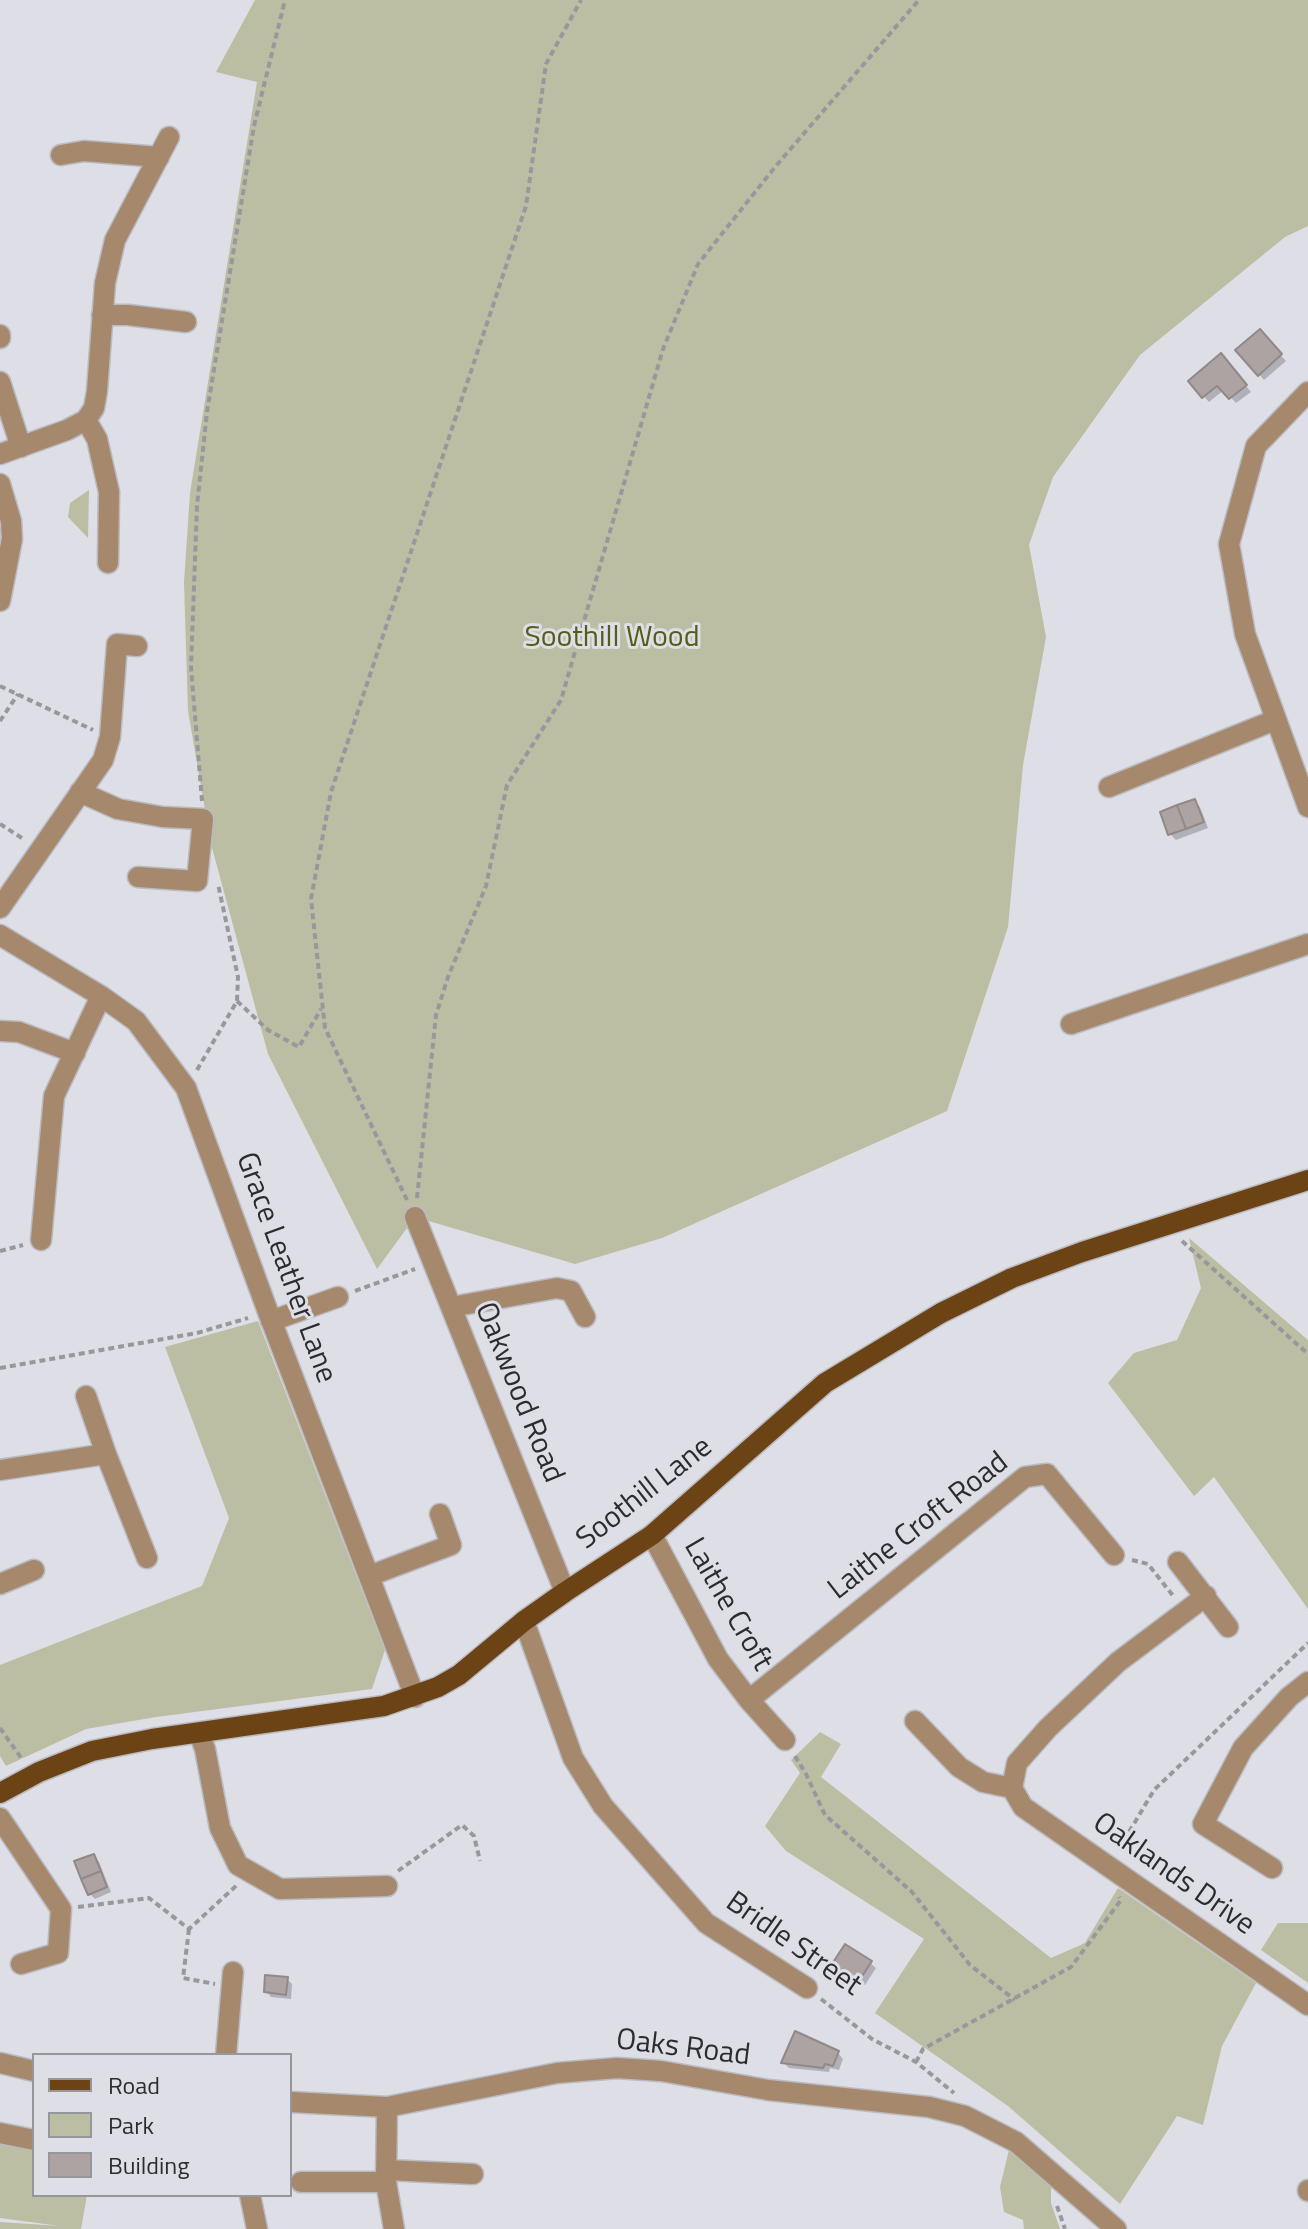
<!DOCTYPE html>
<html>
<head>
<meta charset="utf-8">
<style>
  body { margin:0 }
  #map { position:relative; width:1308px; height:2229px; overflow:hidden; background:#dddee6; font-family:"Titillium Web",sans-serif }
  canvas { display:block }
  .legend { position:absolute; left:32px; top:2053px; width:260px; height:144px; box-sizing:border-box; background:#dddee6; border:2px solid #96979d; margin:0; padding:10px 14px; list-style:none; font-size:24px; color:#2c2c2f }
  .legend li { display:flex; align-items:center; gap:16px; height:40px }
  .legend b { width:40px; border:2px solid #96979d }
</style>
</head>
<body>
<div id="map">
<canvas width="1308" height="2229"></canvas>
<ul class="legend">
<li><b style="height:10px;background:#6b4315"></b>Road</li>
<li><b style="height:22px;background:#bbbea2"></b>Park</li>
<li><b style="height:22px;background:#ada3a2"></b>Building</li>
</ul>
</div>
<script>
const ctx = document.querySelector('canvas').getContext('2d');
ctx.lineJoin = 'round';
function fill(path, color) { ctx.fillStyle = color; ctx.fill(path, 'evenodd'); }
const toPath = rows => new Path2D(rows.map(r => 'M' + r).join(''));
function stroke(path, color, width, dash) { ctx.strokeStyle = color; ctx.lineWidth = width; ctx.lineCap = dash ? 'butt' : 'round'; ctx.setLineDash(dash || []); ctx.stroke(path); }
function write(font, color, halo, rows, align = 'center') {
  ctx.font = font + ' "Titillium Web",sans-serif'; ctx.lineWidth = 6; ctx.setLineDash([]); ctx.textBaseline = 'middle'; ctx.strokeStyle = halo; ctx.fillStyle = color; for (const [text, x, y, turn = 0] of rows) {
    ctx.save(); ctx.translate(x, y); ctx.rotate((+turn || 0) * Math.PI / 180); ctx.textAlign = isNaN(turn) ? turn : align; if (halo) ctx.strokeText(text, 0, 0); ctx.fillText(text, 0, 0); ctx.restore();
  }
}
fill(toPath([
  [255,0,1308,0,1308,226,1285,237,1140,355,1053,477,1029,545,1046,637,1023,765,1008,927,947,1111,662,1238,575,1264,415,1217,377,1269,268,1054,211,844,188,711,184,582,190,493,257,82,216,72],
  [89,490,88,538,68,517,70,503],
  [1189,1238,1308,1340,1308,1609,1214,1477,1194,1496,1108,1383,1134,1353,1177,1340,1201,1288],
  [258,1321,385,1650,372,1689,156,1717,86,1729,6,1766,0,1756,0,1665,202,1586,229,1518,165,1347],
  [820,1732,841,1744,821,1777,1051,1958,1085,1943,1118,1888,1256,1983,1222,2046,1203,2125,1177,2116,1120,2204,1008,2106,875,2013,924,1939,786,1851,765,1826,800,1773,791,1760],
  [1278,1923,1308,1923,1308,1983,1261,1950],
  [0,2140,34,2148,34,2195,87,2195,81,2229,0,2229,0,2222,60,2226,0,2218],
  [1009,2150,1051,2178,1051,2203,1060,2229,1024,2229,1023,2220,1004,2212,1000,2187]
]), '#bbbea2');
fill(toPath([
  [1260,332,1286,361,1264,380,1259,374],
  [1226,361,1251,392,1236,403,1224,390,1209,402,1191,382],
  [1195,801,1200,807,1208,828,1176,840,1170,834],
  [94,1856,99,1862,111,1892,95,1899,90,1894],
  [870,1963,876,1968,865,1985,835,1964],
  [287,1979,292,1984,291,1999,271,1997,266,1991],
  [838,2053,843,2059,839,2070,830,2068,829,2072,789,2068,783,2062]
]), '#0003');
const building = toPath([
  [1260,329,1282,354,1258,376,1235,350,1260,329],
  [1221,353,1247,385,1229,399,1217,386,1202,398,1188,381,1221,353],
  [1195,799,1204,822,1186,829,1177,805,1195,799],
  [1177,805,1186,829,1168,835,1160,812,1177,805],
  [94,1854,101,1871,81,1879,74,1861,94,1854],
  [101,1871,107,1887,88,1895,81,1879,101,1871],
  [845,1944,872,1961,859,1981,832,1964,845,1944],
  [265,1975,288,1977,286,1995,264,1992,265,1975],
  [795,2031,839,2051,833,2066,825,2064,823,2068,781,2063,795,2031]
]);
fill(building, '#ada3a2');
stroke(building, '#918887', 2);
const minor = toPath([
  [61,155,84,151,159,157],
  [102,315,128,315,186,322],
  [0,338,0,335],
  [0,382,21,447],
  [1308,392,1256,446,1229,544,1245,634,1308,807],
  [0,454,67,430,86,420],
  [0,484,11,521,12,539,0,601],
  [108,563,109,492,97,439,86,420,94,408,97,391,105,283,115,240,169,137],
  [1109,787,1275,720],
  [80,792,118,809,163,817,203,819,197,881,138,877],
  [0,908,103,760,110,737,117,644,137,646],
  [0,935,101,996,136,1021,186,1088,268,1312,415,1697],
  [1071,1024,1308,944],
  [0,1031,19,1032,75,1053],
  [415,1217,565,1592],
  [41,1240,54,1096,101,996],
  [451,1307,557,1288,571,1291,585,1317],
  [271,1321,338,1297],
  [86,1396,106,1454],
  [0,1470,106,1454,147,1558],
  [652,1535,718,1659,749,1700,785,1740],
  [1178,1562,1228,1627],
  [369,1576,451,1545,440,1514],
  [0,1584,34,1570],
  [1206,1596,1118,1662,1048,1728,1017,1763,1012,1788,1023,1807,1308,2005],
  [524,1621,573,1758,603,1806,706,1923,807,1988],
  [749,1700,1025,1477,1047,1474,1114,1555],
  [915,1721,959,1767,983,1782,1012,1788],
  [199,1733,205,1749,220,1828,238,1865,280,1889,387,1886],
  [0,1818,61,1909,58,1953,21,1964],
  [1272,1868,1203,1824,1243,1748,1289,1697,1308,1682],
  [226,2055,233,1972],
  [0,2063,34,2071],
  [290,2102,387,2107,557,2073,617,2068,661,2071,768,2090,929,2107,965,2116,1016,2142,1116,2229],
  [387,2107,386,2182,394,2229],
  [0,2133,34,2140],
  [386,2170,473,2174],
  [301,2182,386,2182],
  [1308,2191,1308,2190],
  [250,2195,257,2229]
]);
const major = toPath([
  [0,1793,39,1772,92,1751,152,1739,384,1706,438,1687,459,1675,524,1621,565,1592,652,1535,825,1383,941,1313,1012,1278,1082,1252,1308,1180]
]);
stroke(minor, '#babac1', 23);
stroke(major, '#babac1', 23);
stroke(toPath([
  [0,686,93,730],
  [0,721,18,694],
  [202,801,191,667,197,506,207,412,254,126,285,0],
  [0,824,25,840],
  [237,1001,268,1030,299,1047,321,1009],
  [197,1070,237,1001,238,977,218,884],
  [417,1198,436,1015,448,977,486,886,507,785,561,700,663,349,698,264,775,167,919,0],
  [407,1200,325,1028,311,899,331,792,526,206,546,64,581,0],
  [1182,1241,1308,1354],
  [0,1251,23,1245],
  [355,1291,415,1269],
  [0,1368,197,1333,248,1318],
  [1132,1560,1148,1564,1174,1597],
  [0,1728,22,1759],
  [795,1756,806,1774,825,1815,912,1892,970,1965,1015,2000],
  [1119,1849,1154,1790,1308,1643],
  [398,1871,462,1825,474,1836,480,1861],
  [78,1907,149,1898,189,1929,237,1885],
  [189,1929,183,1978,215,1984],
  [821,1999,872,2039,916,2062,954,2093],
  [916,2062,923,2049,1071,1967,1121,1900,1119,1897],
  [1057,2206,1065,2229]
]), '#97979d', 4, [6, 4]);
stroke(minor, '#a6886c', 20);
stroke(major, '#6b4315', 20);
write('30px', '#585c16', '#dddee6', [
  ["Soothill Wood",612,639]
]);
write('30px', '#2c2c2f', '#dddee6', [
  ["Grace Leather Lane",285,1268,70],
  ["Oakwood Road",518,1393,68],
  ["Soothill Lane",645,1494,-38],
  ["Laithe Croft Road",919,1527,-38],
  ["Laithe Croft",727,1605,60],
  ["Oaklands Drive",1173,1875,35],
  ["Bridle Street",793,1945,35],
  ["Oaks Road",683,2049,7]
]);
</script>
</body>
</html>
